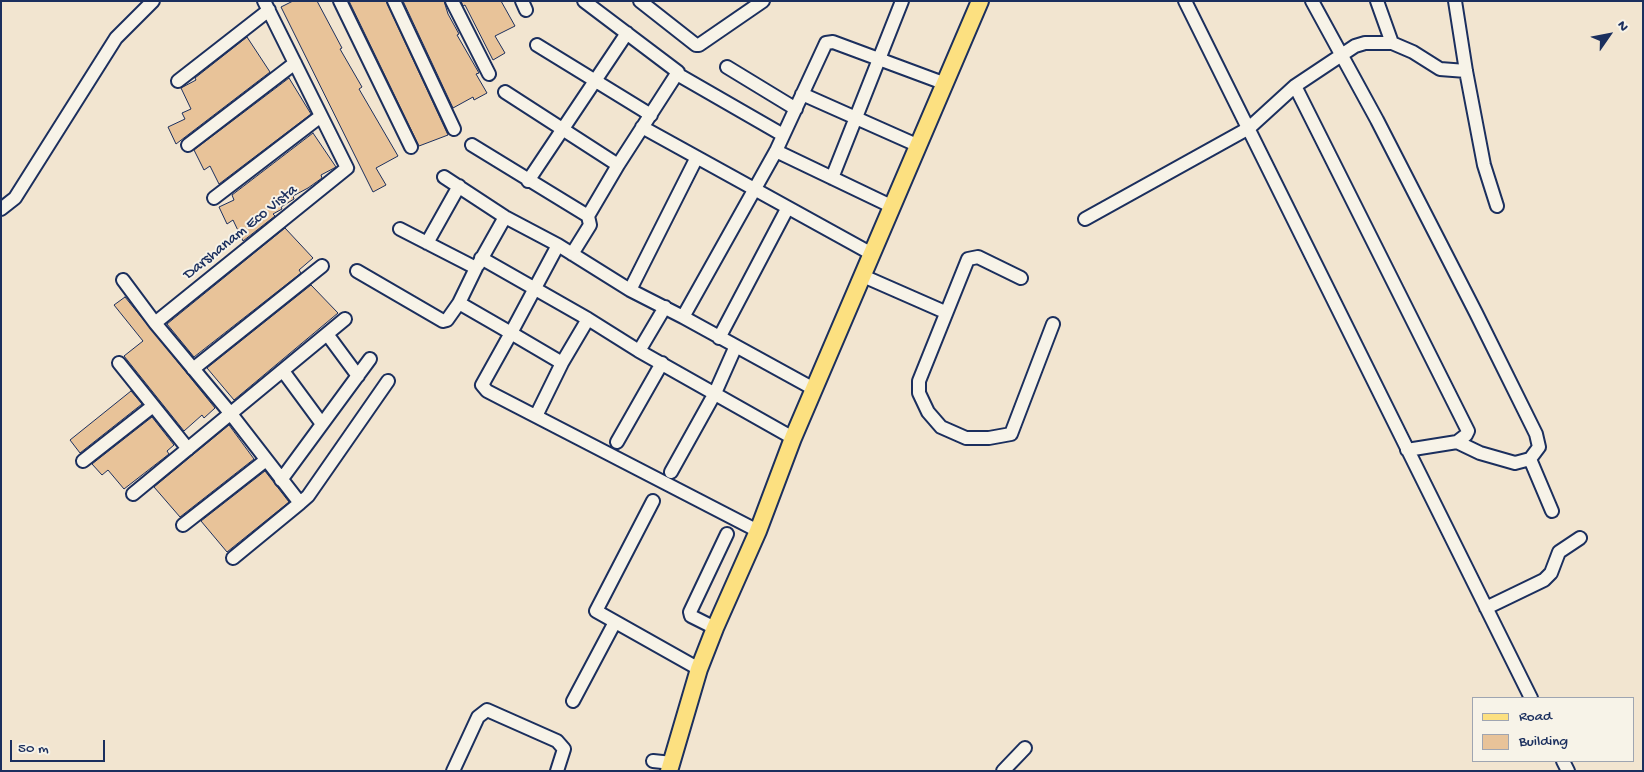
<!DOCTYPE html>
<html>
<head>
<meta charset="utf-8">
<style>
  body { margin:0 }
  #map { position:relative; width:1644px; height:772px; overflow:hidden; background:#f2e5d0; font-family:"Gochi Hand",sans-serif }
  canvas { display:block }
  .frame { position:absolute; inset:0; border:2px solid #1b2f5e; pointer-events:none }
  .legend { position:absolute; left:1472px; top:697px; width:162px; height:65px; box-sizing:border-box; background:#f7f3e8; border:1px solid #9fa5b1; margin:0; padding:6px 9px; list-style:none; font-size:15px; color:#1b2f5e }
  .legend li { display:flex; align-items:center; gap:10px; height:25px }
  .legend b { width:25px; border:1px solid #9fa5b1 }
  .north { position:absolute; left:1584px; top:10px; width:50px; height:50px; -webkit-text-stroke:4px #f7f3e8; paint-order:stroke; rotate:57deg; font-size:14px; font-weight:700; line-height:20px; text-align:center; color:#1b2f5e }
  .north::after { content:''; display:block; margin:auto; width:18px; height:22px; background:#1b2f5e; clip-path:polygon(50% 0,100% 100%,50% 72%,0 100%) }
  .scale { position:absolute; left:10px; top:740px; width:95px; height:22px; box-sizing:border-box; border:2px solid #1b2f5e; border-top:0; padding-left:6px; font-size:15px; line-height:18px; white-space:nowrap; color:#1b2f5e; -webkit-text-stroke:4px #f7f3e8; paint-order:stroke }
</style>
</head>
<body>
<div id="map">
<canvas width="1644" height="772"></canvas>
<div class="frame"></div>
<ul class="legend">
<li><b style="height:6px;background:#fce080"></b>Road</li>
<li><b style="height:14px;background:#e8c399"></b>Building</li>
</ul>
<div class="north">N</div>
<div class="scale">50 m</div>
</div>
<script>
const ctx = document.querySelector('canvas').getContext('2d');
ctx.lineJoin = 'round';
function fill(path, color) { ctx.fillStyle = color; ctx.fill(path, 'evenodd'); }
const toPath = rows => new Path2D(rows.map(r => 'M' + r).join(''));
function stroke(path, color, width, dash) { ctx.strokeStyle = color; ctx.lineWidth = width; ctx.lineCap = dash ? 'butt' : 'round'; ctx.setLineDash(dash || []); ctx.stroke(path); }
function write(font, color, halo, rows, align = 'center') {
  ctx.font = font + ' "Gochi Hand",sans-serif'; ctx.lineWidth = 4; ctx.setLineDash([]); ctx.textBaseline = 'middle'; ctx.strokeStyle = halo; ctx.fillStyle = color; for (const [text, x, y, turn = 0] of rows) {
    ctx.save(); ctx.translate(x, y); ctx.rotate((+turn || 0) * Math.PI / 180); ctx.textAlign = isNaN(turn) ? turn : align; if (halo) ctx.strokeText(text, 0, 0); ctx.fillText(text, 0, 0); ctx.restore();
  }
}
const building = toPath([
  [293,1,317,1,342,48,340,49,362,87,359,89,398,156,376,168,386,185,373,192,281,7,293,1],
  [349,1,386,1,448,135,419,146,349,1],
  [403,1,444,1,448,14,459,34,457,35,479,73,476,74,487,93,474,100,473,97,453,108,403,1],
  [461,1,501,1,515,26,495,36,505,53,493,60,465,5,463,6,461,1],
  [247,37,270,72,176,144,168,127,185,119,182,113,191,109,181,88,196,80,195,78,247,37],
  [289,78,311,114,219,184,210,166,204,170,194,150,289,78],
  [313,133,336,167,321,175,322,178,308,188,293,196,294,199,281,207,282,209,273,214,275,216,243,241,233,220,227,224,219,207,234,200,232,195,313,133],
  [285,228,313,258,299,270,301,273,194,357,167,324,285,228],
  [311,285,338,313,234,400,207,368,311,285],
  [125,297,215,408,204,418,202,415,184,431,124,356,143,341,114,305,125,297],
  [131,391,142,404,80,453,70,440,131,391],
  [152,417,174,445,167,451,169,454,124,489,108,470,102,475,92,464,152,417],
  [229,425,254,459,180,517,154,487,229,425],
  [265,471,289,502,227,552,201,521,265,471]
]);
fill(building, '#e8c399');
stroke(building, '#1b2f5e', 1);
const minor = toPath([
  [340,1,411,147],
  [394,1,454,129],
  [452,1,489,74],
  [522,1,526,10],
  [640,1,696,45,699,45,763,1],
  [1185,1,1531,698],
  [1312,1,1377,120,1476,313,1536,434,1539,447,1530,459,1515,463,1480,453,1457,442],
  [1377,1,1392,43],
  [1455,1,1466,71,1484,165,1497,206],
  [537,45,651,115],
  [727,67,796,109],
  [677,74,783,135],
  [178,81,269,10],
  [1295,86,1468,431,1466,435,1457,442,1407,450],
  [505,92,618,165,678,72,584,1],
  [802,94,919,146],
  [642,127,872,254],
  [188,145,295,63],
  [472,145,588,216,618,165],
  [776,151,893,207],
  [444,177,505,217,558,245,511,333,459,303],
  [832,178,902,1],
  [528,181,627,33],
  [214,198,321,116],
  [1,209,15,198,116,38,153,1],
  [1085,219,1249,128,1295,86,1355,46,1365,43,1392,43,1413,52,1440,69,1466,71],
  [427,243,459,186],
  [558,245,630,290],
  [572,254,590,225,588,216],
  [481,258,588,319],
  [478,265,505,217],
  [357,271,443,321,447,320,459,303,476,268,400,229],
  [863,276,945,312],
  [1021,278,978,257,968,259,919,381,919,393,928,412,941,427,966,438,989,438,1011,434,1053,324],
  [123,280,155,323],
  [665,307,639,351,793,438],
  [683,317,630,290,696,159],
  [327,334,358,376],
  [719,338,787,209],
  [119,363,188,449],
  [562,363,511,333,482,385,487,391,758,531],
  [193,369,322,266],
  [283,371,322,424],
  [814,389,683,317,776,151,826,43,833,42,946,84],
  [536,416,562,363,588,319,639,351],
  [617,442,662,363],
  [1530,459,1552,511],
  [83,461,153,406],
  [671,472,715,393,735,348],
  [281,480,370,359],
  [133,494,345,319],
  [653,501,596,611,699,669],
  [300,503,308,496,388,381],
  [183,525,266,460],
  [233,558,300,503,231,414,155,323,347,168,264,1],
  [1486,608,1544,580,1551,573,1559,552,1580,538],
  [715,628,691,616,690,612,727,534],
  [573,701,615,622],
  [653,761,672,763],
  [1563,761,1568,771],
  [453,771,478,717,487,710,557,741,564,749,557,771],
  [1003,771,1025,748]
]);
const major = toPath([
  [669,771,699,669,715,628,758,531,793,438,980,1]
]);
stroke(minor, '#1b2f5e', 16);
stroke(major, '#1b2f5e', 20);
stroke(minor, '#f7f3e8', 12);
stroke(major, '#fce080', 16);
write('16px', '#1b2f5e', '#f7f3e8', [
  ["Darshanam Eco Vista",241,233,-39]
]);
</script>
</body>
</html>
